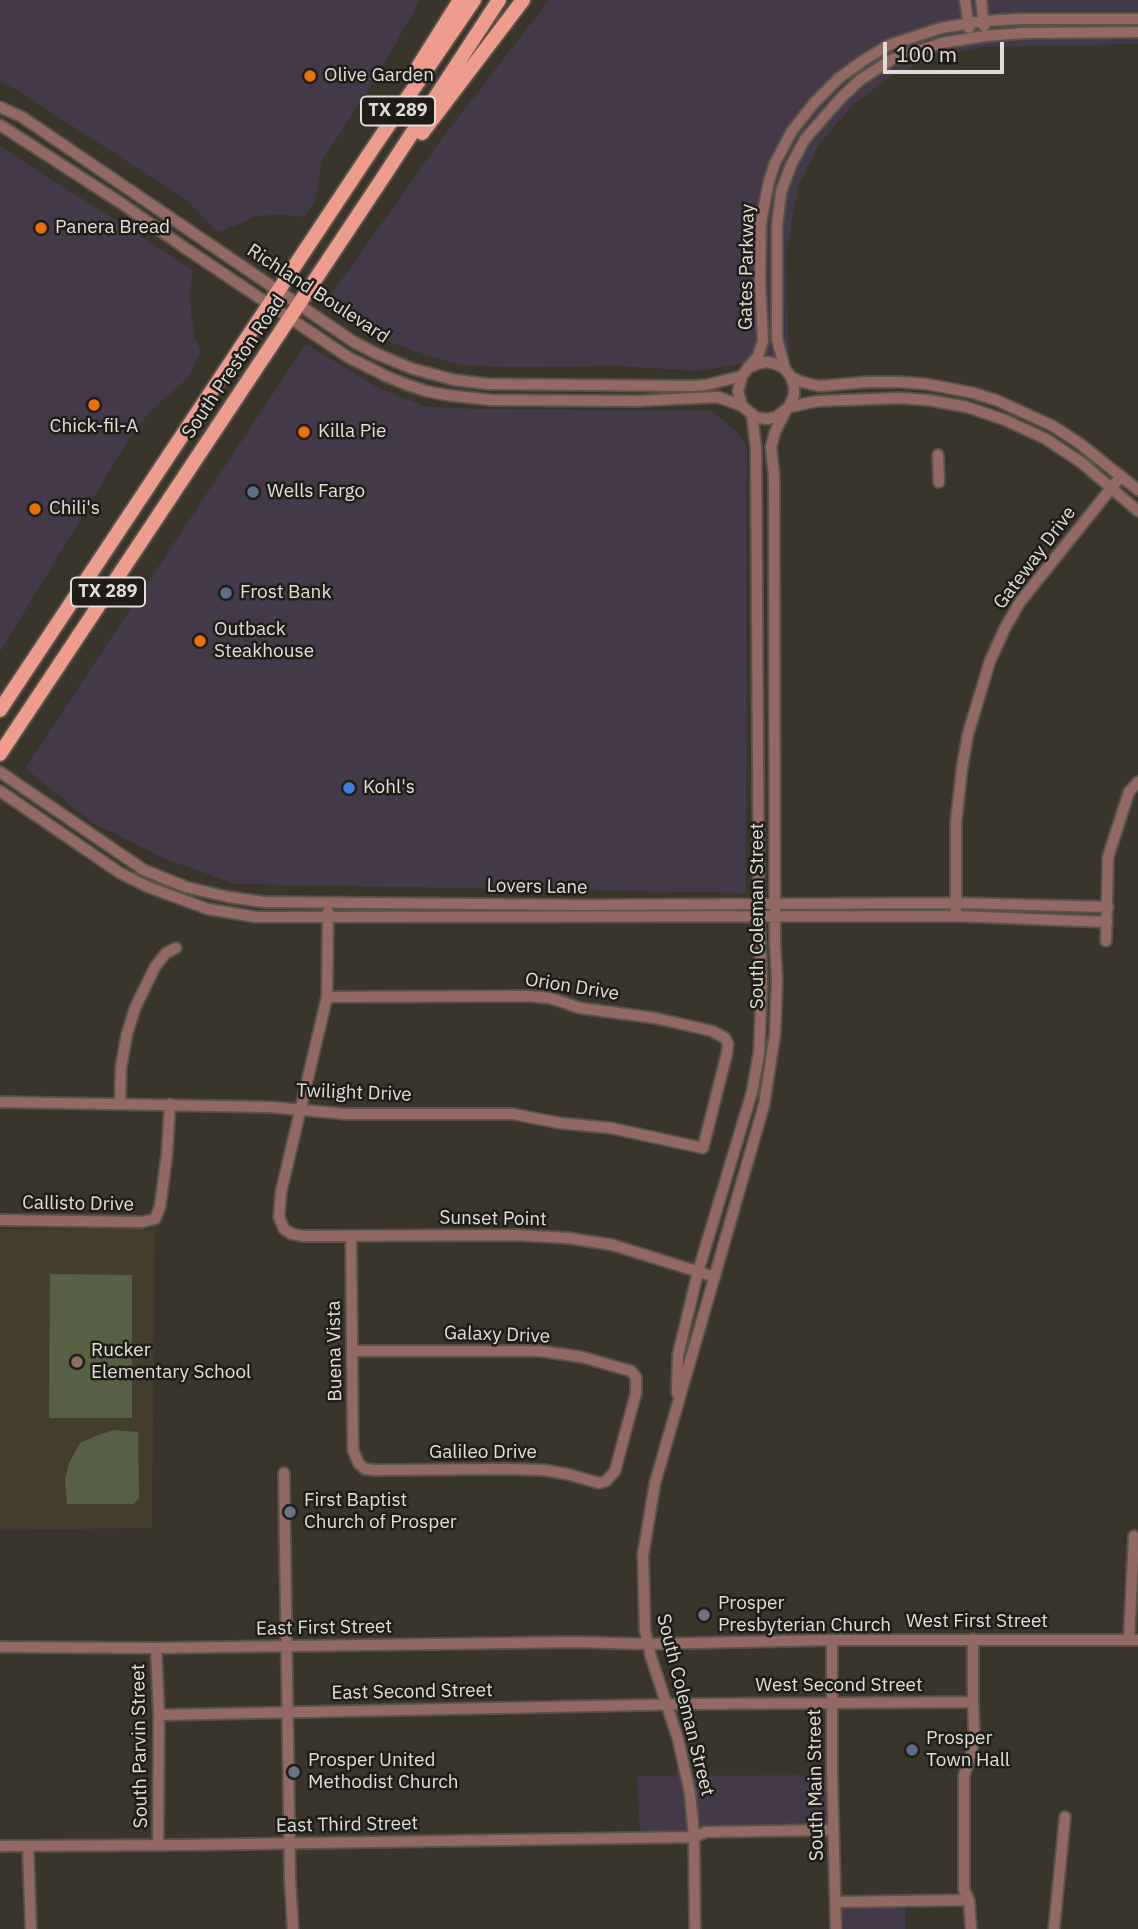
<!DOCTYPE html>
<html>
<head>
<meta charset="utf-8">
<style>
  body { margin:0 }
  #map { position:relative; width:1138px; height:1929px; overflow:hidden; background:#3a352a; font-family:"IBM Plex Sans",sans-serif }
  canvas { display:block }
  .scale { position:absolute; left:883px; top:42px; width:121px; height:32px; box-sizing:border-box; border:4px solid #e1ded7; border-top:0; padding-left:9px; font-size:21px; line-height:24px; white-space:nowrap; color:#e1ded7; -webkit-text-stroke:5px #1f1d18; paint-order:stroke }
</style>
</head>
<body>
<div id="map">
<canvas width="1138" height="1929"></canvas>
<div class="scale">100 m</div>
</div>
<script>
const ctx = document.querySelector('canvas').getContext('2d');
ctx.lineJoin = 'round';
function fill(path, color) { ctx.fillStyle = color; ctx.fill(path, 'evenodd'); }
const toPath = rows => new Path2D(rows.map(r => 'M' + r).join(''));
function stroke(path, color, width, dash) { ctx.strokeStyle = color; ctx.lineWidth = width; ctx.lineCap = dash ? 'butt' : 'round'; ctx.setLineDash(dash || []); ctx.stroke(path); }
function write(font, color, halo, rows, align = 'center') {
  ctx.font = font + ' "IBM Plex Sans",sans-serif'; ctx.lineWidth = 5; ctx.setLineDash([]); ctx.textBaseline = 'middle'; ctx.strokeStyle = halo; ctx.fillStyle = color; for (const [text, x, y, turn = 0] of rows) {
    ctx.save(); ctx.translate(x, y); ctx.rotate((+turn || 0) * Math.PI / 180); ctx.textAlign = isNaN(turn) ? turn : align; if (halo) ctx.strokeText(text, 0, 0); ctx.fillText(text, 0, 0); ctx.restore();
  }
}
fill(toPath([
  [0,0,420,0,376,78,321,162,316,198,305,217,278,214,254,217,230,228,217,232,185,199,9,85,0,82],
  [549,0,1138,0,1138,44,982,47,929,59,891,76,854,104,819,144,799,184,786,253,789,355,697,371,620,366,509,367,460,365,414,351,388,341,330,296,443,137],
  [0,146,193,270,190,292,191,314,195,337,201,351,188,378,152,409,130,437,0,652],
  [306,344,380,389,428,407,482,409,712,411,736,431,747,447,746,893,235,884,163,858,90,821,25,768],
  [827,1775,827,1824,704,1827,685,1834,640,1835,637,1776],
  [905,1905,905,1929,843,1929,842,1907]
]), '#433949');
fill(toPath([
  [0,1229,155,1229,152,1528,0,1530]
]), '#453d2b');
fill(toPath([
  [50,1274,132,1275,132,1418,49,1418],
  [114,1430,138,1432,139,1498,134,1504,67,1504,65,1480,69,1463,80,1443,98,1435]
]), '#586043');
const minor = toPath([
  [965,0,969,28],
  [981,0,984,26],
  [0,107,22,117,354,342,377,354,413,369,455,380,488,384,693,386,706,385,742,376],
  [0,125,121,203,182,246,348,357,386,376,405,384,426,391,446,395,492,400,636,401,718,397,742,406],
  [748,368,758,356,763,341,760,281,761,222,769,181,775,163,792,131,814,103,839,78,864,60,889,45,941,28,983,21,1021,19,1138,19],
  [785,369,777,339,777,226,781,192,791,165,805,139,841,98,860,80,891,60,942,43,985,36,1023,33,1138,32],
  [791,377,794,386,794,395,789,407,776,417,767,419,757,418,742,406,738,391,742,376,748,368,757,364,767,362,776,364,785,369,791,377,802,382,819,386,868,382,899,382,927,384,973,393,996,400,1053,426,1079,443,1138,490],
  [789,407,818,401,899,398,928,400,967,407,1005,420,1046,439,1082,463,1138,511],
  [938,455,939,482],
  [0,772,144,870,186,887,228,897,264,902,581,905,956,903,1108,907],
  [0,791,120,873,148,887,208,909,256,917,956,916,1107,922],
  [956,910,956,822,962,768,968,734,990,661,1005,628,1020,602,1121,476],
  [328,912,327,997,281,1192,279,1217,284,1229,292,1234,303,1236,515,1235,568,1238,613,1245,715,1277],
  [1106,941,1108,857,1129,792,1138,782],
  [0,1102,270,1107,346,1114,513,1114,559,1123,611,1128,703,1148,727,1053,728,1044,725,1038,712,1031,655,1018,580,1008,550,998,528,996,327,997],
  [120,1104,121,1067,127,1034,135,1008,155,967,166,953,176,948],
  [0,1220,142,1222,155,1219,160,1207,167,1154,170,1104],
  [351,1236,353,1450,359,1464,365,1469,376,1470,507,1469,543,1470,567,1474,599,1483,606,1481,615,1471,636,1393,636,1377,631,1371,582,1357,540,1351,353,1351],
  [677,1393,678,1355,698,1272,752,1092,759,1053,762,981,759,917,756,448,752,415],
  [284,1473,290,1879,293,1929],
  [973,1639,973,1702],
  [832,1640,832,1772,836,1929],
  [1129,1640,1134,1536],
  [0,1647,156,1648,575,1642,648,1644,832,1640,1138,1640],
  [156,1648,159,1715,158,1845],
  [159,1715,690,1704,973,1702,974,1729,972,1751,964,1776,964,1890,969,1900,971,1929],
  [0,1846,183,1845,694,1837,706,1832,833,1830],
  [28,1846,31,1929],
  [836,1902,969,1900],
  [695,1929,694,1837,690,1793,678,1739,651,1657,645,1630,643,1555,655,1483,764,1105,775,1034,777,980,775,943,774,476,771,447,775,432,785,412],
  [1054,1929,1065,1817]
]);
const major = toPath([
  [418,67,460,0],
  [422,133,523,0],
  [0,710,373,148,474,0],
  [0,754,384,176,499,0]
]);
stroke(minor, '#585349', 14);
stroke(major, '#585349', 18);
stroke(minor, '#936a63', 10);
stroke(major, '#ee9c8d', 14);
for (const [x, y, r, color] of [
  [310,76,7,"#e8710a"],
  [41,228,7,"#e8710a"],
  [94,405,7,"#e8710a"],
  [304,432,7,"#e8710a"],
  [253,492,7,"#5c6f8a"],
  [35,509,7,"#e8710a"],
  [226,593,7,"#5c6f8a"],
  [200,641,7,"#e8710a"],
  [349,788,7,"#3f7fe0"],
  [77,1362,7,"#8d6e63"],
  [290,1512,7,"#6b7280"],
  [704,1615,7,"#6b7280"],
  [912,1750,7,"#5c6f8a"],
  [294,1772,7,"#6b7280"]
]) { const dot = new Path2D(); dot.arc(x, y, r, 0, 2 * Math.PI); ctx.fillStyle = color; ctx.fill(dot); stroke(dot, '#1f1d18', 2.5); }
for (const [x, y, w] of [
  [398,111,74],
  [108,592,74]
]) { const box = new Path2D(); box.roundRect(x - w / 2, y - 14.5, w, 29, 5); ctx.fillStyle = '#1f1d18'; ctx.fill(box); stroke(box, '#e1ded7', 2); }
write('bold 18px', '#e1ded7', null, [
  ["TX 289",398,111],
  ["TX 289",108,592]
]);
write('19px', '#e1ded7', '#1f1d18', [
  ["Olive Garden",324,76],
  ["Panera Bread",55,228],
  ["Chick-fil-A",94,427,"center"],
  ["Killa Pie",318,432],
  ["Wells Fargo",267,492],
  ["Chili's",49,509],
  ["Frost Bank",240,593],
  ["Outback",214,630],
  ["Steakhouse",214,652],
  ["Kohl's",363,788],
  ["Rucker",91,1351],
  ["Elementary School",91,1373],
  ["First Baptist",304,1501],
  ["Church of Prosper",304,1523],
  ["Prosper",718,1604],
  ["Presbyterian Church",718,1626],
  ["Prosper",926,1739],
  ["Town Hall",926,1761],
  ["Prosper United",308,1761],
  ["Methodist Church",308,1783]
], 'left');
write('19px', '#e1ded7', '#1f1d18', [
  ["Gates Parkway",747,267,-89],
  ["Richland Boulevard",318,294,33],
  ["South Preston Road",234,367,-56],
  ["Gateway Drive",1035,558,-53],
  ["Lovers Lane",537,887,1],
  ["South Coleman Street",758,916,-90],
  ["Orion Drive",572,987,9],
  ["Twilight Drive",354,1093,2],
  ["Callisto Drive",78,1204,1],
  ["Sunset Point",493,1219,1],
  ["Galaxy Drive",497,1335,2],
  ["Buena Vista",335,1351,-91],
  ["Galileo Drive",483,1453],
  ["West First Street",977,1622],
  ["East First Street",324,1628,-1],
  ["West Second Street",839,1686],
  ["East Second Street",412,1692,-1],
  ["South Coleman Street",685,1705,76],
  ["South Parvin Street",140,1746,-91],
  ["South Main Street",816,1785,-91],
  ["East Third Street",347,1825,-1]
]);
</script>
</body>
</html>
